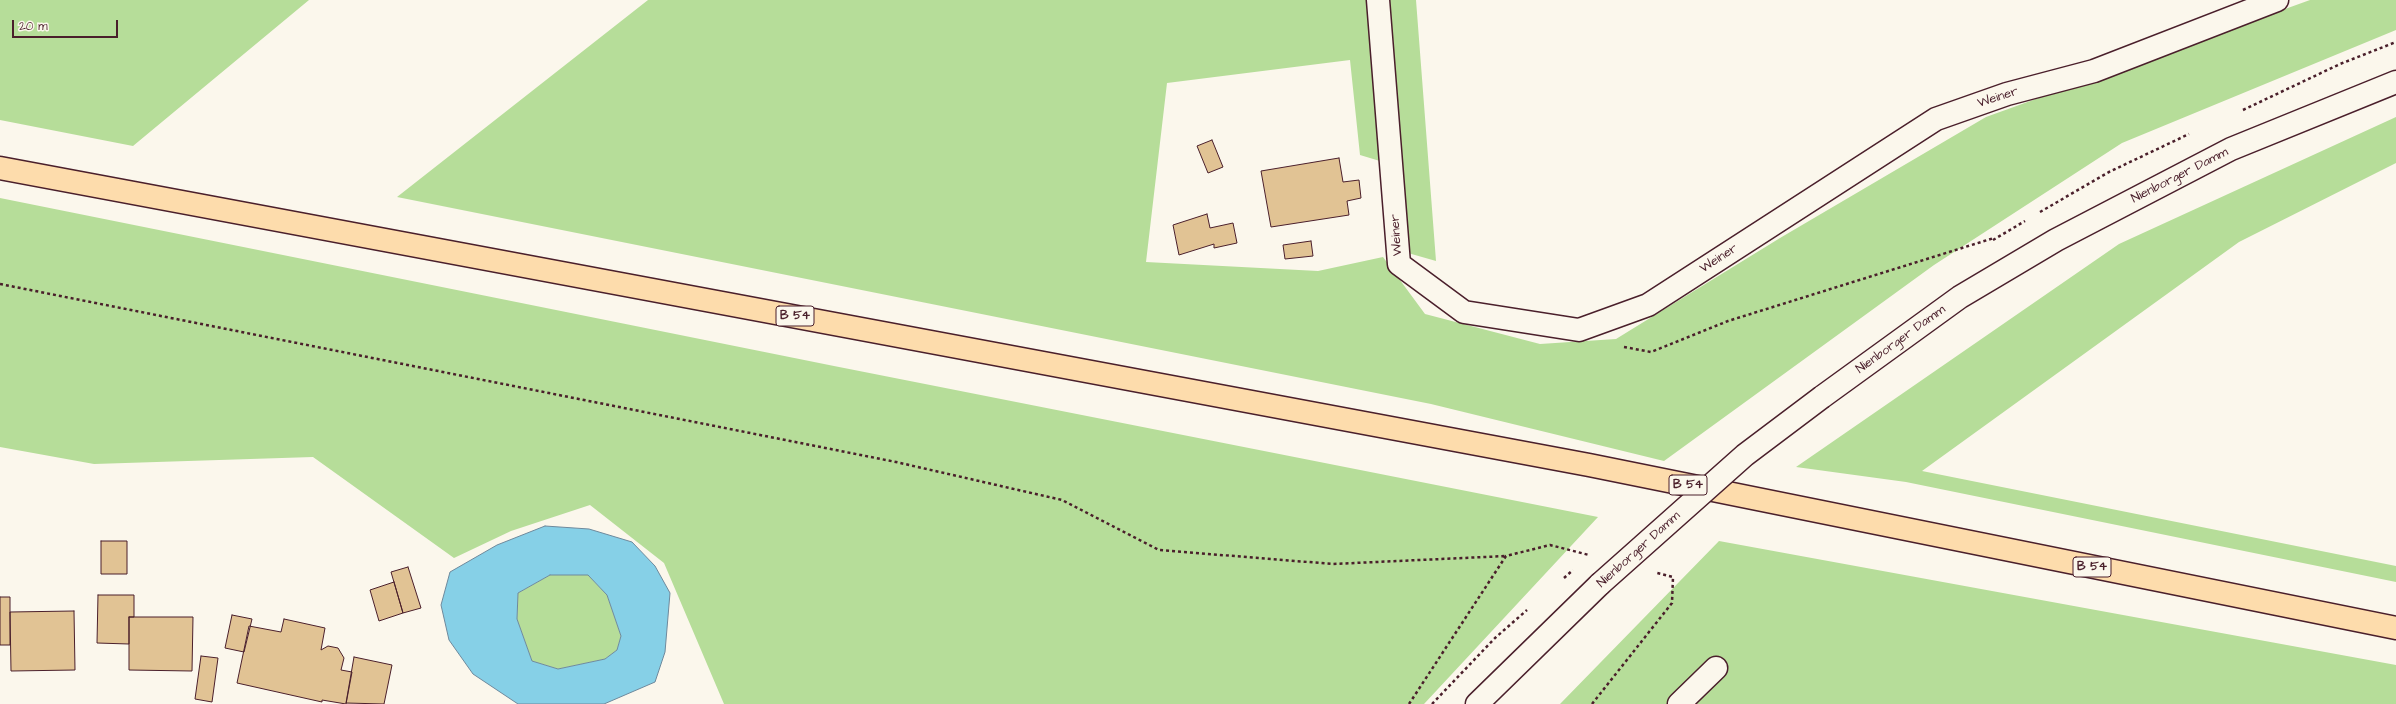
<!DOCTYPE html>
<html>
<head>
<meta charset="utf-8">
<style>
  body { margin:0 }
  #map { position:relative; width:2396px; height:704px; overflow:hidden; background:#fbf7ec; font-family:"Architects Daughter",sans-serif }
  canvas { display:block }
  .scale { position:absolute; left:12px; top:20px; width:106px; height:18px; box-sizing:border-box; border:2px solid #4a1f2b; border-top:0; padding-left:5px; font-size:12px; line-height:14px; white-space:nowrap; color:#4a1f2b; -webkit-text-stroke:3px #fbf7ec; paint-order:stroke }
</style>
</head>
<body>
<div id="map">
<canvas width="2396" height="704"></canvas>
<div class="scale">20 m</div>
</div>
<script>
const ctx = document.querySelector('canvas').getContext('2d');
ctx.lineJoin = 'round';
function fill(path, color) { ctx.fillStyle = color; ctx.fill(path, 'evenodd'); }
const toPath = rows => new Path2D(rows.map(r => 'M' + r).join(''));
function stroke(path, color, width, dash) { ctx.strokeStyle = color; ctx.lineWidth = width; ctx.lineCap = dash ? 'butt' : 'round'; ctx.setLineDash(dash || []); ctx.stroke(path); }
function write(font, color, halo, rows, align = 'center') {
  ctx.font = font + ' "Architects Daughter",sans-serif'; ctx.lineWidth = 3.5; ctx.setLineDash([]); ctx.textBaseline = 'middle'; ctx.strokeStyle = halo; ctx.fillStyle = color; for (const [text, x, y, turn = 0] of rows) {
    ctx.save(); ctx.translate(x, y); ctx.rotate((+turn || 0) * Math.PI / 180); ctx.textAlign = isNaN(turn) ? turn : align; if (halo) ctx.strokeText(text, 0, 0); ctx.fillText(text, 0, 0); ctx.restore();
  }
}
fill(toPath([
  [0,0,309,0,133,146,0,120],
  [648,0,1416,0,1436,261,1408,253,1403,168,1360,155,1350,60,1167,83,1146,262,1318,271,1383,257,1425,314,1540,344,1616,339,1780,238,1986,117,2310,0,2396,0,2396,30,2122,143,1934,265,1664,461,1431,404,397,197],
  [2396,117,2396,163,2239,242,1922,471,2396,566,2396,582,1906,482,1796,467,2119,244],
  [0,198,834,366,1598,517,1424,704,724,704,664,563,590,505,511,531,454,558,313,457,94,464,0,447],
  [1719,541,2396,665,2396,704,1560,704],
  [550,575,588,575,607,595,621,636,617,650,605,659,558,669,532,661,517,619,518,593]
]), '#b6dd99');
const water = toPath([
  [545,526,589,529,632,542,655,566,670,593,665,652,655,682,604,704,518,704,473,674,449,640,441,605,450,572,497,545,545,526],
  [550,575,588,575,607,595,621,636,617,650,605,659,558,669,532,661,517,619,518,593,550,575]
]);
fill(water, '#86d0e7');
stroke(water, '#6e899c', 1);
const building = toPath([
  [1212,140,1223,167,1208,173,1197,146,1212,140],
  [1339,158,1343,182,1359,180,1361,198,1347,201,1349,215,1271,227,1261,171,1339,158],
  [1207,214,1210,228,1233,223,1237,243,1214,248,1214,244,1179,255,1173,225,1207,214],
  [1311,241,1313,256,1285,259,1283,245,1311,241],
  [101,541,127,541,127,574,101,574,101,541],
  [408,567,421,608,403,613,391,572,408,567],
  [394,582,403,613,379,621,370,590,394,582],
  [98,595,134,595,134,617,129,617,129,644,97,643,98,595],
  [0,597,10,597,10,645,0,645,0,597],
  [74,611,75,670,11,671,10,612,74,611],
  [232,615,252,619,244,652,225,648,232,615],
  [129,617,193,617,192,671,129,670,129,617],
  [284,619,325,628,321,650,328,646,338,648,344,658,341,670,352,672,346,704,322,700,322,702,237,683,249,626,281,632,284,619],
  [201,656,218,658,212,702,195,699,201,656],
  [354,657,392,665,384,704,346,703,354,657]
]);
fill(building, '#e1c394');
stroke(building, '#4a1f2b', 1);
const minor = toPath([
  [1378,0,1399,264,1464,312,1579,330,1648,305,1936,119,2007,94,2094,71,2277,0],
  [1822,397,1960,297,2056,240,2231,149,2396,82],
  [1477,704,1600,584],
  [1679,704,1716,668]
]);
const highway = toPath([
  [0,168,1589,465,2396,628]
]);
stroke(minor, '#4a1f2b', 25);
stroke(highway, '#4a1f2b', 25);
stroke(toPath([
  [2243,110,2340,64,2396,42],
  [2040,212,2109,172,2189,134],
  [1993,240,2025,221],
  [0,284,896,462,1062,500,1159,550,1333,564,1506,556],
  [1624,347,1651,352,1728,321,1994,238],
  [1409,704,1506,556,1550,545,1589,555],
  [1432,704,1495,638,1527,610],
  [1592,704,1672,603,1673,577,1657,573]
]), '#4a1f2b', 2.5, [3, 3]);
stroke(minor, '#fbf7ec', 22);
stroke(highway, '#fddcac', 22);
const minorBridge = toPath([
  [1600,584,1745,455,1822,397]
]);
stroke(minorBridge, '#4a1f2b', 25, []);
stroke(toPath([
  [1564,578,1573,570]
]), '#4a1f2b', 2.5, [3, 3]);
stroke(minorBridge, '#fbf7ec', 22);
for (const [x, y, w] of [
  [795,316,38],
  [1688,485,38],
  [2092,567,38]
]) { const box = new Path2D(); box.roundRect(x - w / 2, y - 10, w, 20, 3); ctx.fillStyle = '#fbf7ec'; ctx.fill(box); stroke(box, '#4a1f2b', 1); }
write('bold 12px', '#4a1f2b', null, [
  ["B 54",795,316],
  ["B 54",1688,485],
  ["B 54",2092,567]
]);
write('13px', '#4a1f2b', '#fbf7ec', [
  ["Weiner",1998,98,-18],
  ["Nienborger Damm",2180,176,-27],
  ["Weiner",1397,235,-94],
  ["Weiner",1719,259,-33],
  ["Nienborger Damm",1901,340,-36],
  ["Nienborger Damm",1639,550,-42]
]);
</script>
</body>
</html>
